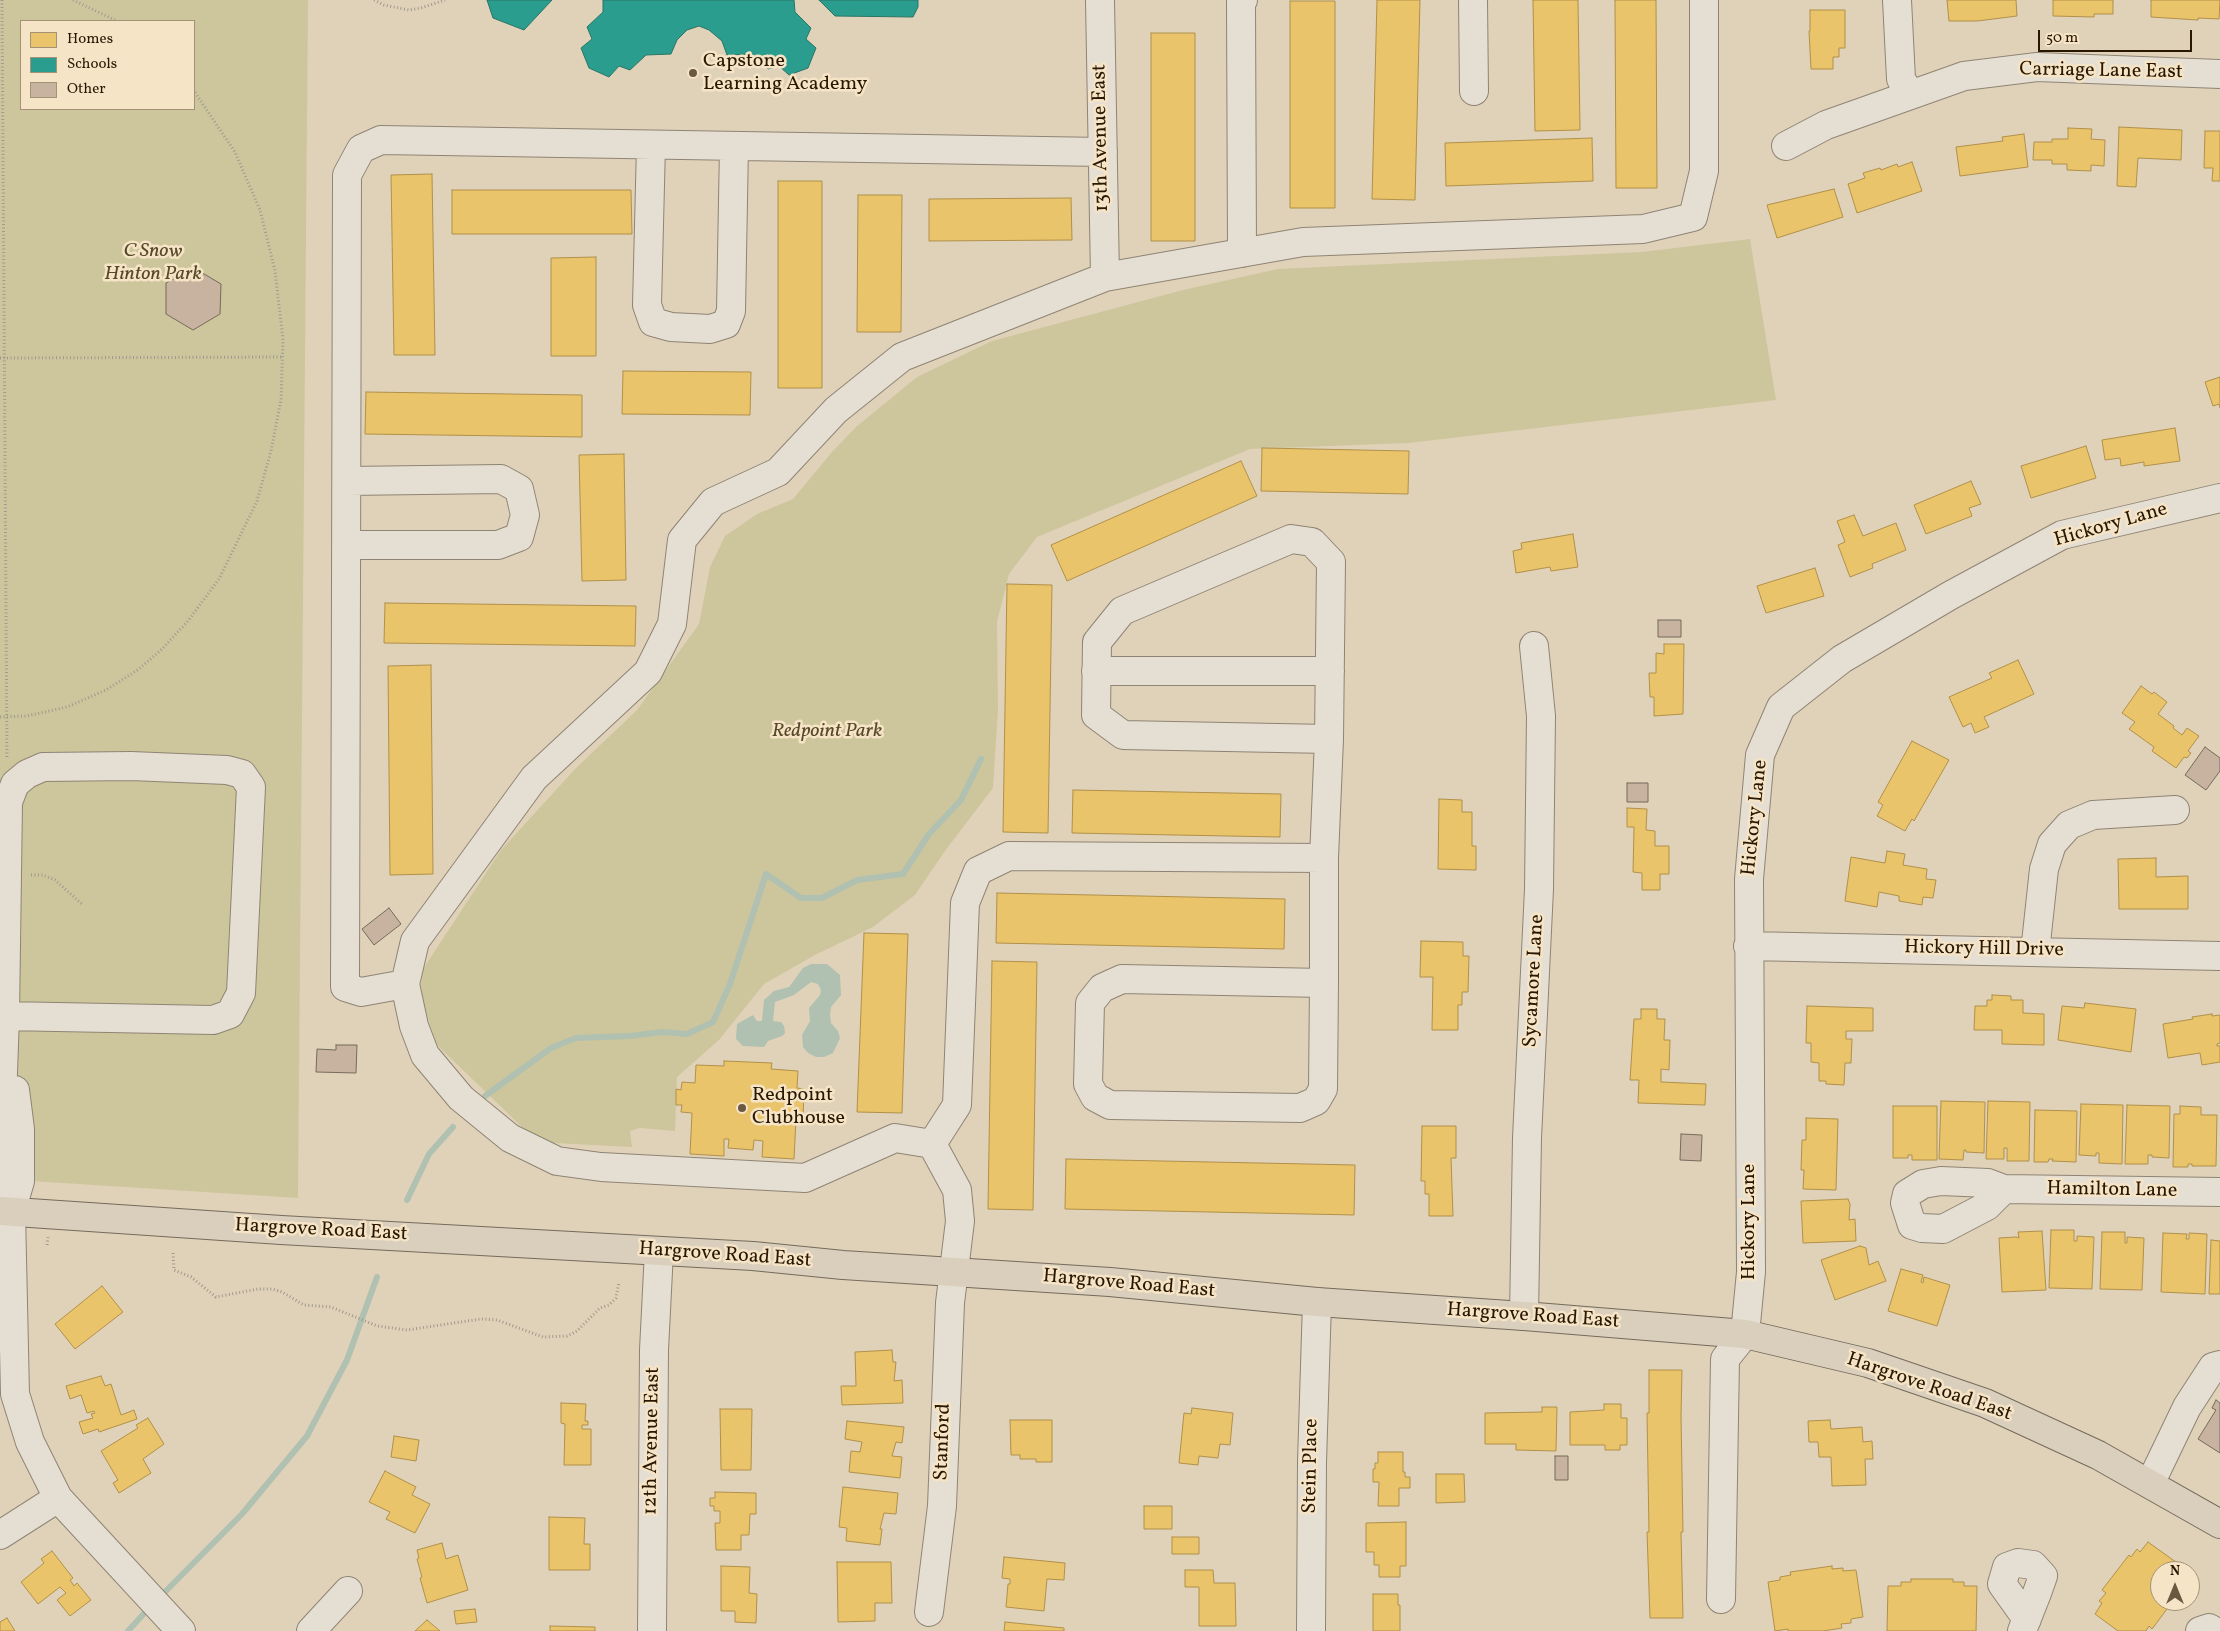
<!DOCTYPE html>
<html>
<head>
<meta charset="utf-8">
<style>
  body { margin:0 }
  #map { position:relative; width:2220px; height:1631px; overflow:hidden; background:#e0d2b9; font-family:Vollkorn,serif }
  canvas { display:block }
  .legend { position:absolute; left:20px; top:20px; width:175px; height:90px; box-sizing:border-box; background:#f6e4c6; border:1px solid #a49277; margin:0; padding:6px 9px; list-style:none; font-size:15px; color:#2a1701 }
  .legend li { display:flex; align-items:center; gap:10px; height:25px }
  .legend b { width:25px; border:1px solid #a49277 }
  .north { position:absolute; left:2150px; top:1561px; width:50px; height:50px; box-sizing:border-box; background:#f6e4c6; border:1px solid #a49277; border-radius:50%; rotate:0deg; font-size:14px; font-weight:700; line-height:20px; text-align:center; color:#2a1701 }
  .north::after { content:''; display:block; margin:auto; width:18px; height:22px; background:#6a5841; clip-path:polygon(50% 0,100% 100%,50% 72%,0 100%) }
  .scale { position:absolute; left:2038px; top:30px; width:154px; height:22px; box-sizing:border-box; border:2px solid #2a1701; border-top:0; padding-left:6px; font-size:15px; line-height:18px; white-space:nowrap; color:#2a1701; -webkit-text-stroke:4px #f6e4c6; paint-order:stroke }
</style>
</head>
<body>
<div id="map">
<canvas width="2220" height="1631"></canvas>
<ul class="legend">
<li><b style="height:14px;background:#e9c46a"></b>Homes</li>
<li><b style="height:14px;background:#2a9d8f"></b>Schools</li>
<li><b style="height:14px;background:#c7b39f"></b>Other</li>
</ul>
<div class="north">N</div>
<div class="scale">50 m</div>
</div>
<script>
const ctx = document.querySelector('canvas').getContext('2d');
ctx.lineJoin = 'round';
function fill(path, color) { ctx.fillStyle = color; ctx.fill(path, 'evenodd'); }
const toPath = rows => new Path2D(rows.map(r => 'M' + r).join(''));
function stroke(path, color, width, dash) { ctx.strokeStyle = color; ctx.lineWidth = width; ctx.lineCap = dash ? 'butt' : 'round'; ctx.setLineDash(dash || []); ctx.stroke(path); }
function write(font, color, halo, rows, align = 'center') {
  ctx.font = font + ' Vollkorn,serif'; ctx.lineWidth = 5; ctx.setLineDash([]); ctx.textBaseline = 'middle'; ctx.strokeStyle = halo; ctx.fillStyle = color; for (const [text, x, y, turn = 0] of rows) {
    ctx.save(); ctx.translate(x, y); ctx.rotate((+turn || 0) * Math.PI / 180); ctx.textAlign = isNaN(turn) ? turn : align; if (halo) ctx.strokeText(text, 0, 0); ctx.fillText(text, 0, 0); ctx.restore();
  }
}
fill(toPath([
  [0,0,308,0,298,1198,0,1179],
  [21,21,194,21,194,109,21,109],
  [1750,239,1776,400,1409,443,1250,449,1037,537,1009,574,997,622,998,710,993,788,945,851,915,895,873,927,815,955,764,984,719,1040,677,1077,675,1131,640,1128,630,1131,632,1147,554,1143,523,1128,436,1044,420,993,423,969,501,850,575,769,637,710,699,624,710,567,725,536,757,514,793,499,832,452,856,427,917,377,992,341,1183,290,1278,269,1642,252]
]), '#cdc69c');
fill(toPath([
  [811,964,827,964,840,975,841,995,831,1007,830,1014,831,1023,838,1031,840,1038,833,1053,824,1057,816,1057,808,1053,803,1047,802,1035,810,1021,809,1008,820,995,821,990,818,984,811,982,794,995,775,1002,773,1021,781,1022,784,1026,785,1033,782,1036,768,1041,764,1047,743,1046,736,1039,737,1024,753,1015,757,1021,762,1021,764,1000,774,991,789,987,803,968]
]), '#b0c0b1');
const homes = toPath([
  [1377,0,1420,0,1415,200,1372,199,1377,0],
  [1533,0,1578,0,1580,130,1535,131,1533,0],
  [1615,0,1656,0,1657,188,1616,188,1615,0],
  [1947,0,2016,0,2017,16,1977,21,1949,21,1947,0],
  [2053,0,2113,0,2113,14,2094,14,2094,17,2053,16,2053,0],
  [2151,0,2220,0,2219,19,2198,18,2198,20,2151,17,2151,0],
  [1290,1,1335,1,1335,208,1290,208,1290,1],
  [1810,10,1845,10,1845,48,1839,48,1839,57,1833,57,1833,69,1811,69,1809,31,1810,31,1810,10],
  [1151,33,1195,33,1195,241,1151,241,1151,33],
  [2119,127,2182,130,2181,160,2138,158,2136,187,2117,186,2119,127],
  [2068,128,2092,129,2091,139,2105,140,2104,166,2091,165,2091,171,2067,170,2067,164,2052,164,2052,160,2033,160,2034,142,2052,142,2052,139,2068,139,2068,128],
  [2205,131,2220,131,2220,181,2212,181,2213,168,2204,168,2205,131],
  [2024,134,2028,167,1960,176,1956,147,2003,141,2002,137,2024,134],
  [1592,138,1593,181,1446,186,1445,143,1592,138],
  [1912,162,1922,191,1857,213,1848,184,1865,178,1863,173,1880,168,1881,170,1897,164,1898,167,1912,162],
  [432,174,435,355,394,355,391,175,432,174],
  [778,181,822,181,822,388,778,388,778,181],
  [1834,189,1843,217,1777,238,1767,205,1834,189],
  [452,190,631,190,632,234,452,234,452,190],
  [858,195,902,195,901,332,857,332,858,195],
  [1071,198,1072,240,929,241,929,199,1071,198],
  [596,257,596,356,551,356,551,258,596,257],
  [623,371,751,372,750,415,622,414,623,371],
  [2220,377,2220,408,2219,404,2213,406,2205,382,2220,377],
  [366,392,582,395,582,437,365,434,366,392],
  [2175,428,2180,461,2144,466,2144,462,2121,466,2120,458,2105,460,2102,440,2175,428],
  [2086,446,2096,478,2031,498,2021,466,2086,446],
  [1262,448,1409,451,1408,494,1261,491,1262,448],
  [624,454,626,580,582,581,579,455,624,454],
  [1241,461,1257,496,1067,581,1051,545,1241,461],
  [1971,481,1981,504,1969,508,1972,516,1926,534,1914,505,1971,481],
  [1854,515,1863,536,1896,523,1906,550,1872,564,1873,568,1850,577,1838,545,1845,542,1837,521,1854,515],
  [1573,534,1578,567,1551,571,1550,567,1516,573,1513,551,1522,549,1521,543,1573,534],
  [1815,568,1824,596,1766,613,1757,586,1815,568],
  [1007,584,1052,585,1048,833,1003,832,1007,584],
  [385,603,636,606,635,646,384,643,385,603],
  [1664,644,1684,644,1683,714,1654,716,1654,697,1650,697,1649,673,1656,673,1656,653,1664,654,1664,644],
  [2018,660,2034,694,1984,717,1989,727,1975,733,1971,723,1963,727,1949,697,1992,678,1989,673,2018,660],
  [431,665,433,874,390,875,388,666,431,665],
  [2141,686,2152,694,2154,692,2167,702,2158,714,2174,726,2173,728,2182,735,2187,728,2199,736,2188,751,2191,753,2187,758,2184,757,2176,768,2152,751,2154,747,2129,729,2135,722,2122,713,2141,686],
  [1912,741,1949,760,1914,821,1912,819,1905,831,1877,816,1883,805,1878,802,1912,741],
  [1073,790,1281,794,1280,837,1072,833,1073,790],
  [1439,799,1462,800,1462,812,1472,812,1472,846,1476,846,1476,870,1438,869,1439,799],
  [1627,808,1647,809,1646,830,1655,831,1655,846,1669,846,1669,874,1660,874,1660,890,1642,890,1642,873,1633,872,1634,827,1627,827,1627,808],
  [1887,851,1905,854,1903,865,1927,869,1926,879,1936,880,1933,898,1923,897,1922,905,1899,901,1899,896,1879,892,1877,907,1845,901,1851,857,1885,863,1887,851],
  [2156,858,2156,877,2188,876,2188,909,2119,909,2118,859,2156,858],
  [997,893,1285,899,1284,949,996,943,997,893],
  [864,933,908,934,902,1113,857,1112,864,933],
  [1421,941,1463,942,1463,956,1469,956,1468,992,1462,992,1462,1005,1458,1005,1458,1030,1432,1030,1433,977,1420,977,1421,941],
  [992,961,1037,962,1033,1210,988,1209,992,961],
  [1992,995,2011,996,2011,1000,2023,1000,2023,1013,2044,1014,2044,1045,2002,1044,2002,1030,1974,1030,1975,1006,1987,1006,1987,1000,1992,1000,1992,995],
  [2085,1003,2136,1009,2131,1052,2058,1040,2062,1006,2084,1008,2085,1003],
  [1807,1006,1873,1008,1873,1031,1846,1031,1846,1039,1852,1039,1851,1063,1845,1063,1844,1085,1826,1084,1826,1081,1819,1081,1819,1063,1811,1062,1811,1043,1806,1043,1807,1006],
  [1641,1009,1657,1009,1657,1019,1665,1019,1664,1040,1670,1040,1669,1070,1661,1069,1661,1082,1706,1084,1705,1105,1638,1103,1639,1080,1630,1080,1634,1019,1641,1019,1641,1009],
  [2212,1014,2212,1016,2220,1015,2220,1043,2217,1044,2217,1046,2220,1046,2220,1062,2202,1065,2200,1053,2168,1058,2163,1024,2193,1019,2192,1017,2212,1014],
  [724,1061,772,1063,771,1069,798,1071,797,1088,804,1089,803,1119,796,1119,794,1159,762,1157,763,1141,754,1140,753,1150,728,1148,729,1139,724,1139,724,1156,690,1154,692,1113,681,1112,682,1105,676,1105,676,1089,681,1090,682,1082,695,1083,696,1065,724,1066,724,1061],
  [1941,1101,1985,1102,1984,1153,1966,1152,1966,1150,1964,1150,1963,1160,1939,1159,1941,1101],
  [1988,1101,2030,1102,2029,1161,2007,1161,2007,1148,2004,1148,2004,1159,1986,1159,1988,1101],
  [2081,1104,2123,1105,2122,1164,2099,1163,2099,1153,2096,1153,2096,1156,2079,1155,2081,1104],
  [2127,1105,2170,1106,2169,1158,2152,1157,2152,1155,2148,1155,2148,1164,2125,1164,2127,1105],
  [1893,1106,1937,1106,1937,1160,1912,1160,1912,1155,1908,1155,1908,1158,1893,1158,1893,1106],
  [2180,1106,2201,1107,2201,1115,2217,1115,2216,1166,2192,1166,2192,1164,2188,1164,2188,1167,2173,1167,2174,1114,2180,1114,2180,1106],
  [2035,1110,2077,1111,2076,1162,2052,1161,2053,1159,2049,1159,2048,1162,2034,1162,2035,1110],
  [1806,1118,1838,1119,1836,1190,1803,1189,1804,1170,1801,1170,1802,1140,1806,1140,1806,1118],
  [1422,1126,1456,1126,1456,1158,1451,1158,1453,1216,1429,1216,1429,1194,1425,1194,1425,1181,1421,1181,1422,1126],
  [1066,1159,1355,1165,1354,1215,1065,1209,1066,1159],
  [1848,1199,1850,1204,1849,1220,1855,1219,1856,1241,1803,1243,1801,1201,1848,1199],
  [2051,1230,2074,1230,2074,1241,2077,1241,2077,1236,2094,1237,2092,1289,2049,1288,2051,1230],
  [2042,1231,2046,1290,2002,1292,1999,1238,2016,1237,2019,1238,2018,1232,2042,1231],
  [2102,1232,2125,1232,2125,1243,2127,1243,2127,1237,2144,1238,2142,1290,2100,1289,2102,1232],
  [2163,1233,2187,1234,2186,1239,2189,1239,2189,1233,2207,1234,2205,1294,2161,1292,2163,1233],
  [2211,1240,2220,1241,2220,1294,2209,1294,2211,1240],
  [1860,1246,1866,1248,1869,1265,1878,1261,1886,1281,1835,1300,1821,1260,1860,1246],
  [1901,1269,1923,1275,1921,1282,1923,1283,1924,1277,1950,1285,1937,1326,1888,1311,1901,1269],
  [102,1286,123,1312,75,1349,55,1324,102,1286],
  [892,1350,893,1362,896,1362,894,1381,902,1380,903,1403,842,1405,841,1386,856,1386,855,1352,892,1350],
  [1649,1370,1682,1370,1681,1416,1683,1532,1681,1532,1683,1618,1650,1618,1647,1532,1649,1532,1647,1413,1649,1413,1649,1370],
  [101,1376,105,1386,111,1384,121,1415,134,1410,137,1419,99,1432,98,1429,83,1434,79,1422,93,1418,91,1414,95,1413,94,1411,87,1413,81,1395,70,1399,66,1386,101,1376],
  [561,1403,586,1404,585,1421,588,1421,588,1425,582,1425,582,1429,591,1429,591,1465,564,1465,565,1424,561,1423,561,1403],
  [1604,1404,1621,1404,1621,1418,1627,1418,1627,1445,1620,1445,1620,1450,1605,1450,1605,1445,1570,1445,1570,1412,1604,1410,1604,1404],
  [1542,1407,1557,1407,1556,1451,1516,1450,1516,1444,1485,1444,1485,1413,1542,1412,1542,1407],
  [1192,1408,1233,1413,1230,1445,1220,1444,1218,1458,1199,1456,1198,1465,1179,1463,1184,1413,1191,1414,1192,1408],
  [720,1409,752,1409,751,1470,721,1470,720,1409],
  [148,1418,164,1444,143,1459,151,1473,119,1493,113,1483,118,1480,101,1451,138,1428,136,1425,148,1418],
  [1010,1420,1052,1420,1052,1462,1036,1462,1036,1459,1020,1459,1020,1455,1011,1455,1010,1420],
  [1830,1420,1831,1429,1862,1427,1863,1442,1872,1441,1873,1459,1865,1459,1866,1485,1832,1486,1831,1457,1819,1457,1818,1442,1809,1442,1808,1421,1830,1420],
  [847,1421,904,1427,902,1443,896,1442,892,1456,902,1457,900,1478,849,1472,851,1451,860,1452,862,1442,845,1439,847,1421],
  [394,1436,419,1440,416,1461,391,1457,394,1436],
  [1378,1452,1403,1452,1403,1472,1405,1472,1405,1477,1410,1477,1410,1488,1399,1488,1399,1506,1378,1506,1379,1482,1373,1482,1373,1469,1375,1469,1375,1463,1378,1463,1378,1452],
  [385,1471,416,1487,412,1495,430,1504,415,1533,386,1519,390,1512,369,1502,385,1471],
  [1436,1474,1464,1474,1465,1502,1436,1503,1436,1474],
  [843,1487,898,1493,896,1514,884,1513,880,1529,882,1529,880,1545,846,1541,847,1528,839,1527,843,1487],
  [715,1492,756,1493,756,1514,750,1514,749,1535,741,1535,741,1550,716,1550,715,1523,720,1523,720,1511,714,1511,714,1506,710,1506,710,1498,715,1498,715,1492],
  [1144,1506,1172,1506,1172,1529,1144,1529,1144,1506],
  [549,1517,585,1518,584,1544,590,1544,590,1570,549,1570,549,1517],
  [1406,1522,1406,1566,1400,1566,1400,1577,1379,1577,1379,1565,1374,1565,1374,1552,1366,1552,1366,1523,1406,1522],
  [1172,1537,1199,1537,1199,1554,1172,1554,1172,1537],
  [2148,1542,2187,1570,2160,1571,2160,1601,2173,1601,2152,1629,2149,1626,2146,1631,2118,1631,2095,1614,2102,1603,2099,1601,2106,1593,2102,1590,2129,1555,2131,1557,2137,1549,2140,1552,2148,1542],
  [442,1543,446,1559,458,1555,468,1590,427,1603,420,1578,422,1577,417,1559,419,1558,417,1550,442,1543],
  [52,1551,73,1578,70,1580,74,1586,77,1583,91,1600,70,1616,57,1600,66,1593,60,1587,38,1604,21,1582,44,1563,41,1559,52,1551],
  [1004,1557,1065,1563,1064,1580,1047,1579,1044,1611,1006,1607,1008,1584,1010,1584,1010,1579,1002,1578,1004,1557],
  [837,1562,891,1562,892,1603,875,1603,875,1621,838,1622,837,1562],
  [721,1566,750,1567,749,1593,757,1594,756,1623,735,1622,735,1611,721,1611,721,1566],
  [1832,1566,1832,1569,1843,1568,1843,1571,1856,1570,1863,1617,1851,1619,1851,1623,1841,1624,1842,1628,1823,1631,1788,1631,1788,1629,1775,1631,1768,1582,1780,1580,1780,1577,1791,1575,1790,1572,1832,1566],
  [1185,1570,1213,1570,1214,1583,1235,1583,1236,1626,1199,1626,1199,1587,1185,1587,1185,1570],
  [1911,1579,1953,1579,1953,1582,1964,1582,1964,1586,1977,1586,1976,1631,1887,1631,1888,1586,1901,1586,1901,1582,1911,1582,1911,1579],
  [1373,1594,1398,1594,1398,1605,1400,1605,1400,1631,1373,1631,1373,1594],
  [475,1609,477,1622,456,1624,454,1611,475,1609],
  [7,1618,15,1631,0,1631,0,1622,7,1618],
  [427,1620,440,1631,415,1631,427,1620],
  [1005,1622,1064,1628,1064,1631,1004,1631,1005,1622],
  [550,1626,595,1627,595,1631,550,1631,550,1626]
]);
fill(homes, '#e9c46a');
stroke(homes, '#b0904a', 1);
const schools = toPath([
  [487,0,552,0,524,30,493,18,487,0],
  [603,0,794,0,795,12,811,28,806,39,816,48,808,68,789,75,779,66,768,69,752,54,727,55,722,41,709,30,699,26,687,30,677,40,671,54,646,55,630,70,619,66,609,77,589,68,581,48,592,39,587,27,603,12,603,0],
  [819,0,918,0,918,7,913,17,835,16,819,0]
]);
fill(schools, '#2a9d8f');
stroke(schools, '#2a7564', 1);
stroke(toPath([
  [485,1096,551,1048,576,1038,630,1036,662,1032,687,1034,713,1022,730,984,766,874,801,898,822,898,857,880,903,874,929,834,961,800,981,759],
  [407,1200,429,1154,453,1127],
  [159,1598,242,1514,307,1436,347,1360,377,1277],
  [128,1631,150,1607]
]), '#b0c0b1', 6);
const building = toPath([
  [194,268,221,284,220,314,193,330,166,314,166,283,194,268],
  [1658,620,1681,620,1681,637,1658,637,1658,620],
  [2205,747,2220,758,2220,771,2206,790,2185,775,2205,747],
  [1627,783,1648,783,1648,802,1627,802,1627,783],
  [389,908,401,924,374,945,362,929,389,908],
  [336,1045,357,1045,356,1073,316,1072,317,1049,336,1050,336,1045],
  [1681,1134,1702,1135,1701,1161,1680,1160,1681,1134],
  [2216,1400,2220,1403,2220,1453,2198,1439,2216,1410,2212,1408,2216,1400],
  [1555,1456,1568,1456,1568,1480,1555,1480,1555,1456]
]);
fill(building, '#c7b39f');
stroke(building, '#756b5b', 1);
const minor = toPath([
  [1100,0,1105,277],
  [1473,0,1474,91],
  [1897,0,1901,79,1910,94],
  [651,145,647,305,653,322,671,327,710,329,726,324,731,311,734,146],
  [1786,146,1826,125,1964,76,2037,67,2220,74],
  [1242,253,1241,2,1243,0],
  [347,545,498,545,519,537,525,515,519,489,501,479,347,481],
  [1096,671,1330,671],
  [1748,946,2220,956],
  [2035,952,2044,869,2052,844,2069,825,2093,815,2175,810],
  [1324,983,1122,979,1102,988,1090,1003,1088,1084,1095,1097,1110,1105,1300,1108,1316,1101,1323,1089,1324,983,1324,858,1329,739,1331,562,1312,542,1291,539,1122,611,1097,642,1096,715,1123,735,1329,739],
  [405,984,361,992,345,987,347,175,361,149,381,140,1103,152],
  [5,1016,213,1020,230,1014,241,993,251,787,242,774,227,770,131,766,43,767,27,774,15,784,8,802,5,1016,1,1130,1,1183,11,1212],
  [15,1090,20,1129,20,1181,11,1212,15,1394,30,1442,58,1498,181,1631],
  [932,1144,957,1105,965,903,978,871,1009,856,1324,858],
  [1941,1181,1988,1183,2004,1189,1987,1206,1943,1229,1922,1228,1912,1225,1905,1203,1907,1194,1923,1184,1941,1181],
  [2004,1189,2220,1192],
  [1524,1316,1527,1138,1539,889,1541,716,1534,646],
  [2150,1484,2187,1407,2213,1367,2220,1365],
  [0,1535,58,1498],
  [1721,1599,1725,1359,1745,1334,1751,1272,1749,879,1760,755,1781,707,1842,659,1951,595,2062,535,2220,498],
  [929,1612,942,1506,950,1303,960,1221,957,1190,932,1144,895,1138,805,1178,601,1167,557,1161,510,1138,461,1098,425,1055,414,1026,405,984,415,941,534,778,648,672,672,624,682,540,713,502,778,472,836,410,902,357,1105,277,1303,242,1643,229,1693,217,1704,171,1704,0],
  [311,1631,348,1591],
  [652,1631,654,1350,659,1251],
  [1311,1631,1312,1462,1317,1302],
  [2022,1631,2037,1593,2043,1576,2033,1565,2018,1563,2007,1567,2002,1584,2027,1619],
  [2200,1631,2209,1628,2214,1631]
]);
const major = toPath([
  [0,1211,281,1230,753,1256,843,1265,1110,1282,1317,1302,1524,1316,1745,1334,1868,1363,1985,1403,2098,1455,2220,1524]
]);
stroke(minor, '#8f8474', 30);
stroke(major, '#756b5b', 30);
stroke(toPath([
  [2,0,7,759],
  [73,0,117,21],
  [374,0,384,5,409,10,421,8,445,0],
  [0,358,282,357],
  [0,717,27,716,67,707,106,690,139,669,162,649,188,621,219,579,257,501,271,451,281,400,283,340,275,271,260,210,235,152,194,91],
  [31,875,43,875,55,880,83,905],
  [47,1245,48,1237],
  [173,1253,174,1270,191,1277,216,1297,258,1289,272,1289,282,1292,304,1305,331,1307,377,1326,407,1330,481,1319,497,1320,543,1337,567,1336,577,1331,600,1308,609,1305,616,1298,619,1282]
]), '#a0998e', 3, [1, 2.5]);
stroke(minor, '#e5ded2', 28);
stroke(major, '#d9cfbc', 28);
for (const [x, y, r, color] of [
  [693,73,5,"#6a5841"],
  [742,1108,5,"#6a5841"]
]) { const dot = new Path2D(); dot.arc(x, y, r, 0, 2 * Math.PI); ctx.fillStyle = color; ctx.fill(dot); stroke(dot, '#f6e4c6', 2); }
write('20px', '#2a1701', '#f6e4c6', [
  ["Capstone",703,62],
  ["Learning Academy",703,85],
  ["Redpoint",752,1096],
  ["Clubhouse",752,1119]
], 'left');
write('20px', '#2a1701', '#f6e4c6', [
  ["Carriage Lane East",2101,72,1],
  ["13th Avenue East",1102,138,-91],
  ["Hickory Lane",2111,526,-16],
  ["Hickory Lane",1756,818,-84],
  ["Hickory Hill Drive",1984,950,1],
  ["Sycamore Lane",1535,981,-87],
  ["Hamilton Lane",2112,1191,1],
  ["Hickory Lane",1750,1222,-90],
  ["Hargrove Road East",321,1231,3],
  ["Hargrove Road East",725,1256,4],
  ["Hargrove Road East",1129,1285,5],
  ["Hargrove Road East",1533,1317,4],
  ["Hargrove Road East",1929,1388,19],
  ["12th Avenue East",653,1441,-89],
  ["Stanford",944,1442,-88],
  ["Stein Place",1312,1466,-89]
]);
write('italic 20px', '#564929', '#f6e4c6', [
  ["C Snow",153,252],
  ["Hinton Park",153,275],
  ["Redpoint Park",827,732]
]);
</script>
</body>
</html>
